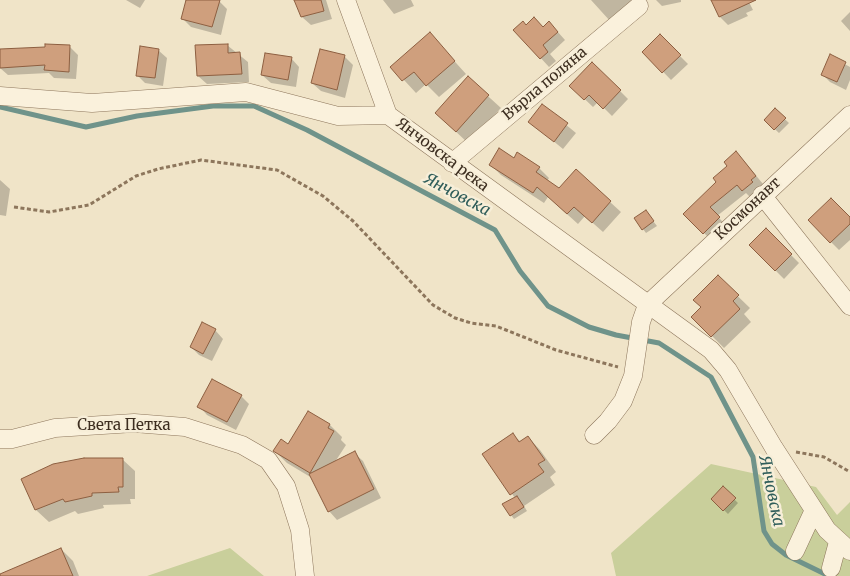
<!DOCTYPE html>
<html>
<head>
<meta charset="utf-8">
<style>
  body { margin:0 }
  canvas { display:block; background:#f0e4c8 }
</style>
</head>
<body>
<canvas width="850" height="576"></canvas>
<script>
const ctx = document.querySelector('canvas').getContext('2d');
ctx.lineJoin = 'round';
function fill(path, color) { ctx.fillStyle = color; ctx.fill(path, 'evenodd'); }
const toPath = rows => new Path2D(rows.map(r => 'M' + r).join(''));
function stroke(path, color, width, dash) { ctx.strokeStyle = color; ctx.lineWidth = width; ctx.lineCap = dash ? 'butt' : 'round'; ctx.setLineDash(dash || []); ctx.stroke(path); }
function write(font, color, halo, rows, align = 'center') {
  ctx.font = font + ' Merriweather,serif'; ctx.lineWidth = 5; ctx.setLineDash([]); ctx.textBaseline = 'middle'; ctx.strokeStyle = halo; ctx.fillStyle = color; for (const [text, x, y, turn = 0] of rows) {
    ctx.save(); ctx.translate(x, y); ctx.rotate((+turn || 0) * Math.PI / 180); ctx.textAlign = isNaN(turn) ? turn : align; if (halo) ctx.strokeText(text, 0, 0); ctx.fillText(text, 0, 0); ctx.restore();
  }
}
fill(toPath([
  [711,464,816,487,837,515,850,502,850,576,616,576,611,553],
  [230,548,264,576,147,576]
]), '#c9cf9b');
fill(toPath([
  [126,0,145,0,140,8],
  [188,0,218,0,227,9,221,35,191,27,183,19],
  [296,0,326,0,332,19,311,25,302,17],
  [383,0,411,0,414,6,394,14],
  [591,0,638,0,610,21],
  [656,0,681,0,681,2,662,6],
  [712,0,748,0,753,10,746,13,748,16,728,25,720,17],
  [850,12,850,31,841,21],
  [526,26,557,31,565,40,550,54,556,61,549,67,515,30],
  [430,34,466,74,439,97,426,84,416,93,392,67],
  [660,36,688,64,671,80,644,52],
  [227,45,248,62,249,82,207,84,198,76],
  [69,46,78,55,76,79,54,78,49,73,8,75,0,68,0,51],
  [158,50,167,58,163,86,145,83,137,75],
  [321,50,345,57,353,65,345,98,321,91,312,83],
  [830,56,850,67,850,80,846,90,830,82,822,74],
  [291,58,299,67,296,87,271,83,262,75],
  [468,78,501,108,469,144,436,113],
  [571,86,620,91,628,99,612,116,598,102,593,107],
  [542,105,576,133,563,149,530,122],
  [775,110,789,123,779,133,765,120],
  [514,159,539,168,549,178,547,181,559,189,576,171,621,212,603,232,585,216,578,224,548,197,544,203,501,175,490,164],
  [744,161,763,184,751,198,746,193,717,216,727,226,712,241,685,214],
  [0,180,10,189,6,216,0,215],
  [646,212,657,226,646,233,643,229],
  [850,219,850,240,839,250,809,220],
  [766,230,799,263,784,279,750,245],
  [718,277,750,308,744,314,751,322,724,348,693,317,702,307],
  [203,324,215,330,223,339,212,361,199,355,191,347],
  [241,396,249,404,236,430,207,415,199,406],
  [308,413,330,425,342,437,341,440,346,445,335,462,354,453,363,461,381,498,337,520,329,511,312,478,287,463,275,451,289,445],
  [512,434,521,442,528,437,540,450,556,472,550,477,555,485,524,506,527,511,514,519,511,515,515,498,483,454],
  [122,459,135,471,135,499,130,499,131,504,103,505,104,508,78,514,75,511,49,522,36,510,23,479],
  [723,488,738,503,728,514,713,499],
  [61,549,73,561,79,576,5,576]
]), '#0003');
stroke(toPath([
  [0,107,86,127,137,116,213,106,254,106,307,130,495,230,520,271,548,306,589,327,616,335,659,343,711,377,753,457,764,531,772,544,786,555,829,576]
]), '#6f938a', 5);
const building = toPath([
  [186,0,220,0,212,27,181,19,186,0],
  [294,0,321,0,324,11,301,17,294,0],
  [711,0,756,0,719,17,711,0],
  [534,17,543,27,549,21,558,32,543,45,548,52,540,59,513,30,523,21,526,25,534,17],
  [430,32,455,61,426,86,414,72,402,81,390,67,430,32],
  [660,34,681,55,662,73,642,52,660,34],
  [45,44,70,45,69,72,44,70,45,65,0,68,0,49,45,47,45,44],
  [228,44,228,53,240,52,242,74,197,76,195,45,228,44],
  [140,46,159,49,155,78,136,76,140,46],
  [320,49,345,55,337,90,311,83,320,49],
  [265,53,292,57,288,80,261,75,265,53],
  [830,54,846,62,837,82,821,75,830,54],
  [592,62,621,90,603,109,589,95,584,100,569,86,592,62],
  [468,76,489,95,456,132,435,113,468,76],
  [542,104,568,123,554,142,528,122,542,104],
  [775,108,786,118,774,130,764,120,775,108],
  [499,148,514,158,517,152,540,167,536,172,559,188,576,169,611,201,592,223,574,207,567,214,537,187,533,193,489,165,499,148],
  [736,151,756,176,751,180,753,182,742,191,737,185,710,207,720,217,703,234,683,214,716,182,713,178,727,166,724,162,736,151],
  [831,198,850,217,850,224,830,243,808,220,831,198],
  [646,210,654,221,642,230,634,218,646,210],
  [766,228,792,254,775,271,749,245,766,228],
  [718,275,739,295,733,301,740,309,711,337,691,317,701,307,693,300,718,275],
  [202,322,216,329,203,354,190,347,202,322],
  [212,379,242,395,227,422,197,407,212,379],
  [308,411,330,424,328,428,334,431,310,473,273,451,281,439,288,444,308,411],
  [513,433,519,442,528,436,545,460,538,464,544,472,510,495,482,454,513,433],
  [355,451,374,489,328,512,309,474,355,451],
  [84,458,123,458,123,487,118,487,119,492,92,493,92,496,65,502,63,499,35,510,21,479,53,464,84,458],
  [723,486,736,498,723,511,711,499,723,486],
  [517,496,524,507,510,516,502,504,517,496],
  [61,548,73,576,0,576,0,574,61,548]
]);
fill(building, '#cf9f7d');
stroke(building, '#8d5f41', 1);
const minor = toPath([
  [346,0,388,115],
  [0,96,92,103,246,92,338,116,388,115,711,350,728,370,774,448,827,530,850,551],
  [452,163,639,6],
  [762,195,850,306],
  [594,435,608,421,623,401,633,376,641,322,647,305,850,115],
  [0,439,12,439,55,428,134,423,185,427,242,445,268,460,286,486,300,530,305,576],
  [795,551,814,510],
  [831,568,838,542]
]);
stroke(minor, '#8d765c', 19);
stroke(toPath([
  [14,207,49,212,89,205,136,176,158,169,201,160,277,170,323,196,353,221,433,305,455,318,471,323,496,326,556,350,618,367],
  [796,452,824,457,850,472]
]), '#8d765c', 3, [4, 2.5]);
stroke(minor, '#faf1dc', 18);
write('15px', '#3d2e20', '#f7eed8', [
  ["Върла поляна",545,84,-40],
  ["Янчовска река",442,155,37],
  ["Космонавт",748,209,-43],
  ["Света Петка",124,426]
]);
write('italic 16px', '#2f5d5a', '#f7eed8', [
  ["Янчовска",457,195,28],
  ["Янчовска",771,491,78]
]);
</script>
</body>
</html>
